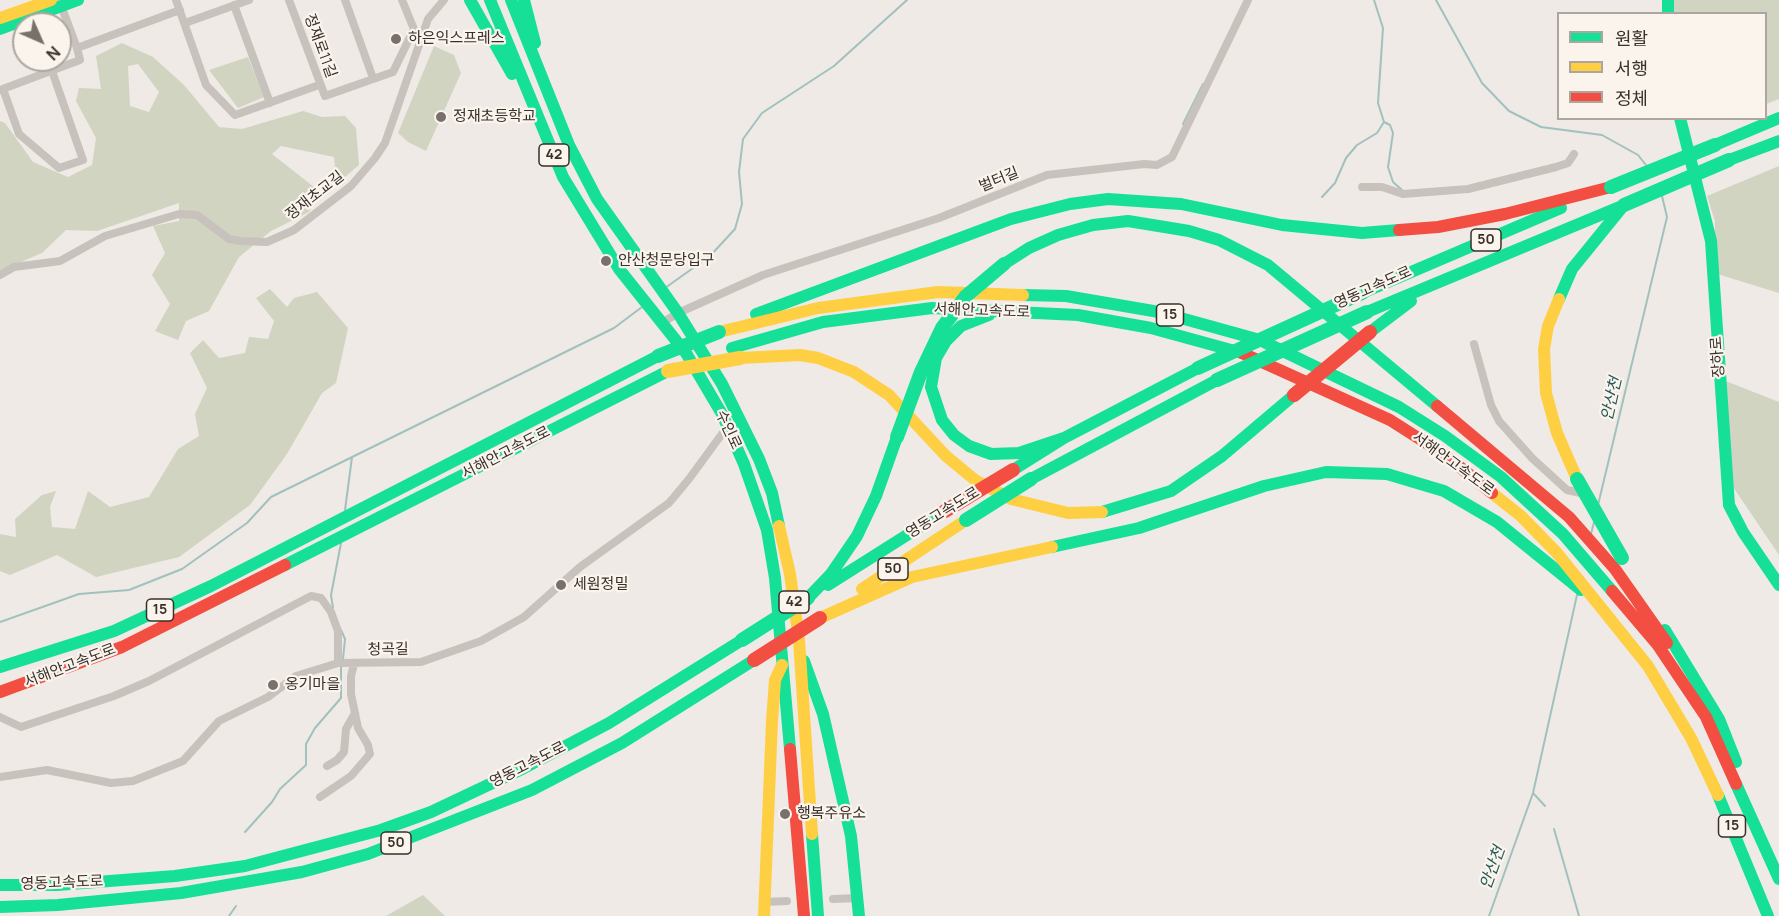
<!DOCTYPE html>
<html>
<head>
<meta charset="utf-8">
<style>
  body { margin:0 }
  #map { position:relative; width:1779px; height:916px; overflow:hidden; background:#efeae5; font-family:Manrope,"Noto Sans KR",sans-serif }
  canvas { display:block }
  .legend { position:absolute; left:1557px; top:12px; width:210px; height:108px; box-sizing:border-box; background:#faf4ed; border:2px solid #ada59f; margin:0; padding:8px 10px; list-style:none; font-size:18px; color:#392f2b }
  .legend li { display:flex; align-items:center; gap:12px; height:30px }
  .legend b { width:30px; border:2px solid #ada59f }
  .north { position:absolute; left:12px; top:12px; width:60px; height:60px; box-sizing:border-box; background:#faf4ed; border:2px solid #ada59f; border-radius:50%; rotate:135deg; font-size:16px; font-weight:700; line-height:24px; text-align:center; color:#392f2b }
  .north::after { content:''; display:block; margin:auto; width:21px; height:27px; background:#79706c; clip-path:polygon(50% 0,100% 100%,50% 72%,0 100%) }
</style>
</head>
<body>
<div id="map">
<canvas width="1779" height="916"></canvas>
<ul class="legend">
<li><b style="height:8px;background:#16e098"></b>원활</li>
<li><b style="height:8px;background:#ffcf43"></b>서행</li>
<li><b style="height:8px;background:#f24e42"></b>정체</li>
</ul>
<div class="north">N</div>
</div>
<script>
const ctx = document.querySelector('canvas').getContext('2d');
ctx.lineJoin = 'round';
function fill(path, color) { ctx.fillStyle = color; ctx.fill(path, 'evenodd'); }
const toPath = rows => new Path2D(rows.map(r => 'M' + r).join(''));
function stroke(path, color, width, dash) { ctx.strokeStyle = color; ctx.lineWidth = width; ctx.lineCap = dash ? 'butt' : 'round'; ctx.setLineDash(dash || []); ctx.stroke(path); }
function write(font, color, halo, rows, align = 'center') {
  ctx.font = font + ' Manrope,"Noto Sans KR",sans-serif'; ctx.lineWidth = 4.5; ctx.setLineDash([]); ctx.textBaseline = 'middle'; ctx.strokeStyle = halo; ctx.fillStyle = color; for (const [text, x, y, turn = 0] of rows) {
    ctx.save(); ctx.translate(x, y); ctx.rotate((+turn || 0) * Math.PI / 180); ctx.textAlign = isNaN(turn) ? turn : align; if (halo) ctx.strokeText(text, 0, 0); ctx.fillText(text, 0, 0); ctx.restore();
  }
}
fill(toPath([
  [1670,0,1779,0,1779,99,1766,104,1766,14,1670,13],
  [122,43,153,57,184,85,219,127,242,129,303,111,322,117,345,116,356,128,359,165,332,188,325,185,336,176,334,157,281,146,272,154,319,191,309,212,271,231,239,257,209,311,186,321,178,340,155,331,170,304,152,275,165,253,153,226,179,221,179,203,97,231,66,230,42,253,0,271,0,121,5,123,33,162,68,177,92,165,96,138,76,101,79,88,101,89,96,56],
  [138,64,159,92,149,112,130,106,128,66],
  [434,46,454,55,461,73,426,151,408,142,398,133],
  [248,57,264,97,238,108,209,70],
  [1779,166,1779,293,1714,273,1715,221,1707,196],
  [270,289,287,307,294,298,317,292,348,328,336,383,322,393,287,454,250,505,179,557,96,577,57,555,10,575,0,571,0,534,16,537,15,519,42,495,56,491,50,507,52,527,75,529,88,491,110,507,149,497,178,449,199,436,195,414,207,388,190,353,203,340,219,358,245,353,249,337,268,339,274,321,256,298],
  [1718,378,1779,402,1779,555,1727,478],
  [423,895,445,916,386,916]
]), '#d1d4c0');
stroke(toPath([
  [1436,0,1482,83,1509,111,1541,127,1602,135,1638,155,1646,165],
  [1384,122,1390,125,1393,133,1388,167,1393,182,1402,190],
  [1183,124,1203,84],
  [1322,197,1335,183,1346,158,1357,145,1377,133,1384,122,1378,103,1383,28,1374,0],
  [665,288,710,256,735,229,742,204,739,172,743,139,762,113,834,66,907,0],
  [1598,505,1667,217,1662,196],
  [345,510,352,457],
  [1591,534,1594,522],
  [333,608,331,595,341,543],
  [0,622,79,594,129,590,182,569,247,523,271,497,614,328,642,307],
  [341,630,345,639,343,659],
  [1533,793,1545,806],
  [1554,829,1579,916],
  [245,832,272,802,280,789,306,765,306,744,315,728,341,698,341,665],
  [229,916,236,906],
  [1489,916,1533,793,1577,595]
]), '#a1c1bf', 2);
stroke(toPath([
  [59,0,77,48],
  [176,0,206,85,235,115,319,85],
  [289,0,325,96,393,72,413,31],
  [345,0,373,78],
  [402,0,416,34],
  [234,5,270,103],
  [185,23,249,0],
  [3,89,19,134,59,168,83,160,52,71],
  [0,90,80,60,77,48,180,10],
  [1362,187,1382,187,1403,194,1468,189,1556,167,1568,163,1574,154],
  [0,275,14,267,60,261,105,236,179,214,197,215,229,239,240,241,267,242,294,230,351,186,375,158,385,143,428,19,444,0],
  [662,323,678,313,763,275,939,218,1047,175,1144,164,1157,165,1172,157,1248,0],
  [1474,344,1491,405,1499,421,1532,458,1567,490,1585,494],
  [0,717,21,727,114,696,149,681,311,596,321,598,331,612,338,631,338,663],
  [327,766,337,760,344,752,346,729,355,713],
  [0,777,47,770,111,783,133,781,183,761,219,721,268,697,296,676,338,663,421,662,481,641,524,617,580,567,669,503,689,479,727,427],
  [320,797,351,776,370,754,368,745,358,728,351,694,351,676,354,664],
  [833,899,858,898],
  [765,902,787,901]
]), '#c8c2bd', 8);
stroke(toPath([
  [470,0,512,74],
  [490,0,563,177,619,269,686,353,722,414,744,464,767,530,775,578,790,749],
  [511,0,569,145,597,199,678,313,722,384,759,459,772,493,779,526],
  [524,0,535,43],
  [1668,0,1668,14],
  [0,29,78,0],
  [1680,118,1711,241,1729,505,1743,532,1779,585],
  [1715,145,1779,118],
  [1729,160,1779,141],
  [1004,264,1029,248,1058,235,1093,225,1128,221,1189,231,1219,240,1268,265,1437,406],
  [1362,293,1561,208],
  [1023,295,1066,296,1159,312,1260,340,1399,407,1445,436,1501,477,1563,534,1612,591],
  [1559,299,1572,269,1624,205],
  [1367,312,1622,206],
  [756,314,1011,219,1070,204,1108,199,1181,204,1282,225,1362,233,1399,230],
  [989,315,961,326,946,341,936,358,931,387,942,420,954,435,969,446,991,454,1019,453,1064,438],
  [1370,332,1411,301],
  [732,348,823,322,932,308,1078,315,1151,328,1242,353],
  [1013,470,1064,438,1198,368],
  [1031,479,1217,380],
  [1102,512,1171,491,1222,456,1294,395],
  [1052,547,1139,528,1264,486,1326,472,1387,474,1444,491,1497,522,1581,590],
  [285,565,668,371],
  [828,585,945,511],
  [808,598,831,574,857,536,876,496,897,437],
  [1665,630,1719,719,1736,762],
  [804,661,823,714,851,836,859,916],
  [0,667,114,631,211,586,658,356],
  [1736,784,1779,879],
  [1718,795,1768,916],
  [812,834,818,916],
  [0,885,57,885,175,876,245,866,381,830,431,812,524,768,609,723,742,640],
  [0,907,58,905,181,893,302,872,368,854,532,790,622,743,754,660]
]), '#16e098', 12);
stroke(toPath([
  [0,18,51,0],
  [1559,299,1548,326,1544,349,1546,393,1557,433,1577,479],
  [719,332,818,308,938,292,1023,295],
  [740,358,800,355,818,358,854,372,889,395,946,456,975,480,1011,499,1068,513,1102,512],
  [1492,493,1521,516,1557,553,1648,666,1691,738,1718,795],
  [779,526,790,574,799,640,812,834],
  [862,589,966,520],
  [820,618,912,577,1052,547],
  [764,916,772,721,775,680,782,665]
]), '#ffcf43', 12);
stroke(toPath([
  [1399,230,1438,227,1505,214,1611,187],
  [1242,353,1390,420,1445,455,1492,493],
  [1437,406,1569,517,1615,569,1667,643],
  [1612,591,1657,644,1706,717,1736,784],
  [0,692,122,647,285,565],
  [790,749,804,916]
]), '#f24e42', 12);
stroke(toPath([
  [1611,187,1715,145],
  [1624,205,1729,160],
  [658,356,719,332],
  [1198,368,1362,293],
  [1217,380,1367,312],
  [897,437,921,372,942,328,966,296,1004,264],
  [1577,479,1622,558],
  [966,520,1031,479],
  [742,640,808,598]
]), '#16e098', 14);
stroke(toPath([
  [668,371,740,358]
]), '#ffcf43', 14);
stroke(toPath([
  [1294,395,1370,332],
  [945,511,1013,470],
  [754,660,820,618]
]), '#f24e42', 14);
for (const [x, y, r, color] of [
  [396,39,6,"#79706c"],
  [441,117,6,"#79706c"],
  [606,261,6,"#79706c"],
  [561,585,6,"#79706c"],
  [273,685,6,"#79706c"],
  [785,814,6,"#79706c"]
]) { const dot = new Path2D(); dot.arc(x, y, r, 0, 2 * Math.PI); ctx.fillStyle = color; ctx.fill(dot); stroke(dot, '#faf4ed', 2); }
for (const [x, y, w] of [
  [554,155,30],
  [1486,240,30],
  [1170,315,27],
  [893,569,30],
  [794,602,30],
  [160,610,27],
  [1732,826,27],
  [396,843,30]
]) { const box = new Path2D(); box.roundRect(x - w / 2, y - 11, w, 22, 4.5); ctx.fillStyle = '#faf4ed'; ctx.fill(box); stroke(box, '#392f2b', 1.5); }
write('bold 14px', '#392f2b', null, [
  ["42",554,155],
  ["50",1486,240],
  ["15",1170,315],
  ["50",893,569],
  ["42",794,602],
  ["15",160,610],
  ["15",1732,826],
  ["50",396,843]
]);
write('15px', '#392f2b', '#faf4ed', [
  ["하은익스프레스",408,39],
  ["정재초등학교",453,117],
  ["안산청문당입구",618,261],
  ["세원정밀",573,585],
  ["옹기마을",285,685],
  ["행복주유소",797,814]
], 'left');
write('15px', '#392f2b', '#faf4ed', [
  ["정재로11길",320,46,70],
  ["벌터길",999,180,-22],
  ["정재초교길",315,196,-38],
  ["영동고속도로",1373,288,-24],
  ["서해안고속도로",982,311,2],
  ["장하로",1718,357,-94],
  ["수인로",728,430,65],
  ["서해안고속도로",506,453,-27],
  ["서해안고속도로",1453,464,36],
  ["영동고속도로",943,513,-32],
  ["청곡길",388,650,-1],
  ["서해안고속도로",70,666,-21],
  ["영동고속도로",528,765,-27],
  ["영동고속도로",62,883,-2]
]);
write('italic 16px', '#21585a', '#faf4ed', [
  ["안산천",1612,399,-77],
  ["안산천",1493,868,-70]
]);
</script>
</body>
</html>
